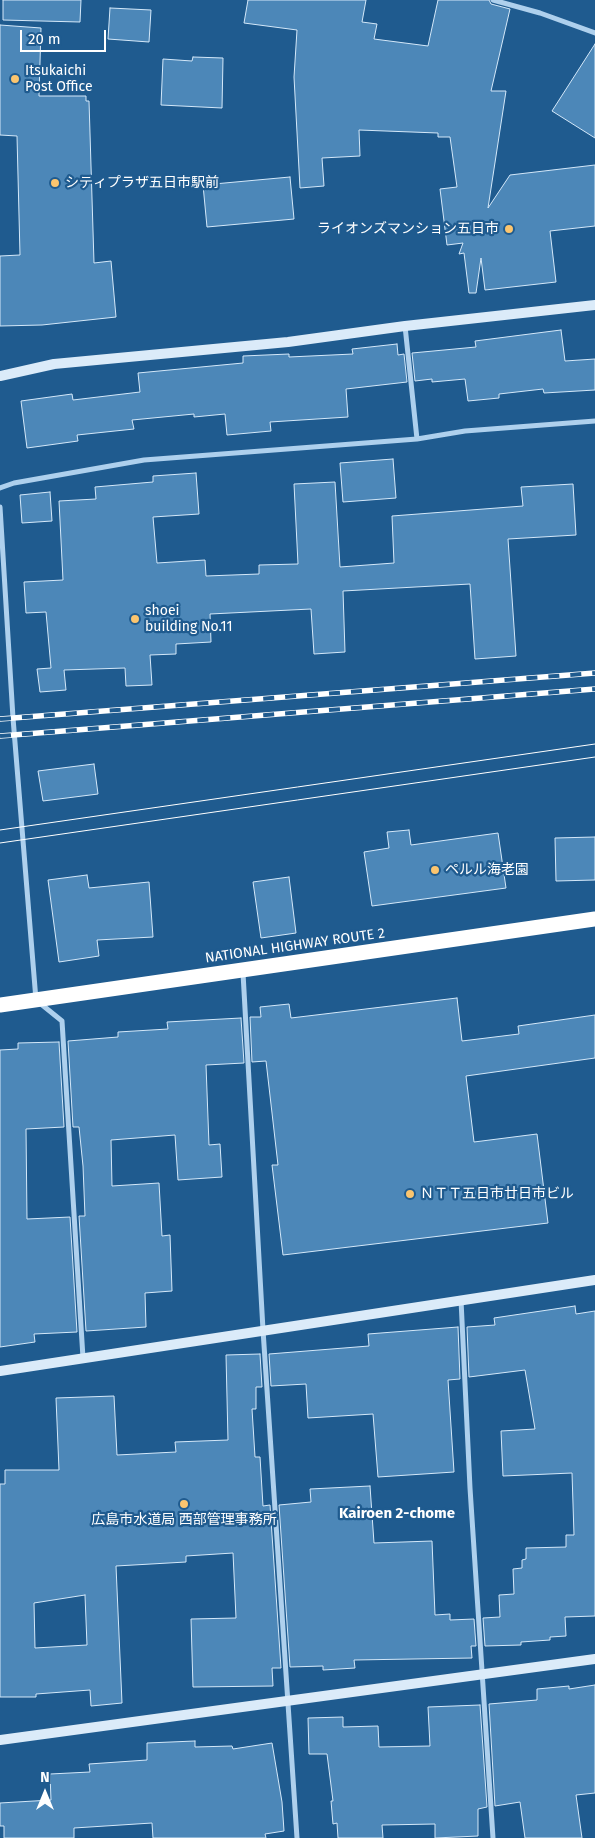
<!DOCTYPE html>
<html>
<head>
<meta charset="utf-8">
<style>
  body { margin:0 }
  #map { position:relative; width:595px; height:1838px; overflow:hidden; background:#1f5b8f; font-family:"Fira Sans",sans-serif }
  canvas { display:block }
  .north { position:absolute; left:20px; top:1768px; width:50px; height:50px; -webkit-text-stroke:4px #1f5b8f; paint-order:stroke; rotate:0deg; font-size:14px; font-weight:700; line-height:20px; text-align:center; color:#fff }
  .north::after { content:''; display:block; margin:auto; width:18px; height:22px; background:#fff; clip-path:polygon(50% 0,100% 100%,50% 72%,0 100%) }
  .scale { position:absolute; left:20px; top:30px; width:86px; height:22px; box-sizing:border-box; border:2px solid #fff; border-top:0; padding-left:6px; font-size:15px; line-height:18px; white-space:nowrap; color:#fff; -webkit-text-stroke:4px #1f5b8f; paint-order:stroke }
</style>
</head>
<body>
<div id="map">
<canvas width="595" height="1838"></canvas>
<div class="north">N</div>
<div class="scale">20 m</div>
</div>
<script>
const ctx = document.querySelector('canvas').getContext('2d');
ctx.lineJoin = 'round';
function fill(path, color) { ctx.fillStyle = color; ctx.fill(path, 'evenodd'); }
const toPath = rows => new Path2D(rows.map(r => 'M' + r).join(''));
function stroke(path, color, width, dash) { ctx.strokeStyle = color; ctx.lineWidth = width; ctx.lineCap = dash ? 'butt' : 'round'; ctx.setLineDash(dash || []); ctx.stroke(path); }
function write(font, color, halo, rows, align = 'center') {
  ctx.font = font + ' "Fira Sans","Noto Sans JP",sans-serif'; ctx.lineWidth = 4.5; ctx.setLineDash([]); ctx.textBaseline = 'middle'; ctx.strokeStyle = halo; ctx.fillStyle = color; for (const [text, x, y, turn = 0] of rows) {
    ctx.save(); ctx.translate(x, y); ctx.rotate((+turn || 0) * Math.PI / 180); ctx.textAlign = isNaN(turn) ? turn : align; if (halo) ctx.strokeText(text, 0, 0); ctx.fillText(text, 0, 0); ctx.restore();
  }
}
const building = toPath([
  [3,0,81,0,80,22,3,20,3,0],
  [248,0,366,0,362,22,377,24,374,39,428,46,438,0,489,0,491,4,510,9,491,91,506,91,488,208,510,175,595,165,595,226,550,231,556,282,485,290,481,258,476,293,469,293,464,253,459,254,463,243,447,245,440,189,457,187,450,137,438,137,438,133,359,130,360,156,322,158,324,186,300,188,294,77,297,30,244,23,248,0],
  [110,8,151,10,149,42,108,39,110,8],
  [0,25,41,28,39,96,86,96,86,101,89,101,94,263,111,261,116,317,42,325,0,326,0,256,20,255,17,136,0,135,0,25],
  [595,44,595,138,552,111,595,44],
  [193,57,223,58,222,108,161,105,163,59,192,61,193,57],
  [290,177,294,219,207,227,203,185,290,177],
  [561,330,565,361,595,359,595,390,544,393,543,389,499,394,499,398,468,401,465,379,432,382,432,379,415,381,412,353,476,347,475,341,561,330],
  [397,344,398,355,404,354,407,382,346,389,348,417,270,422,271,431,227,435,225,414,194,417,194,414,132,420,134,429,77,435,78,441,27,448,21,401,72,394,73,400,140,392,138,373,243,363,243,356,289,354,289,357,353,354,352,349,397,344],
  [393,459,396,498,343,502,340,463,393,459],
  [196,473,199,514,153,517,157,563,205,560,206,576,259,574,259,565,298,564,294,484,335,482,340,567,394,563,392,516,523,506,521,487,573,484,576,535,508,539,516,656,475,659,470,584,343,591,345,652,314,654,311,609,210,614,211,642,176,644,176,654,150,655,152,685,126,686,125,668,64,670,66,690,40,692,37,669,51,668,46,612,26,613,24,582,63,580,59,501,96,499,95,487,153,482,153,476,196,473],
  [50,492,52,521,22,523,20,495,50,492],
  [94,764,98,794,43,801,38,771,94,764],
  [409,830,411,845,498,833,506,888,372,906,364,852,389,848,387,832,409,830],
  [595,837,595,880,556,881,555,838,595,837],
  [87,875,89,888,149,882,153,937,97,940,99,956,59,962,48,880,87,875],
  [289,877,296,933,261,938,253,882,289,877],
  [457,998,462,1041,519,1034,518,1026,595,1015,595,1058,466,1076,474,1142,537,1134,548,1223,283,1255,272,1165,278,1165,266,1061,252,1062,250,1017,261,1017,260,1007,289,1004,291,1018,457,998],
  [241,1018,244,1063,206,1065,209,1145,220,1144,222,1177,178,1180,175,1135,111,1140,112,1186,159,1183,162,1236,170,1235,172,1291,145,1293,146,1327,86,1331,79,1216,85,1216,83,1166,79,1127,73,1127,68,1041,118,1037,118,1032,168,1029,167,1022,241,1018],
  [59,1042,64,1127,26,1129,27,1219,70,1217,77,1332,34,1334,35,1342,0,1347,0,1050,18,1049,18,1043,59,1042],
  [575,1306,576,1314,595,1311,595,1616,565,1617,566,1636,550,1637,550,1640,521,1642,521,1645,485,1646,483,1618,500,1617,499,1595,514,1594,513,1569,522,1568,522,1560,526,1559,526,1548,566,1547,566,1535,574,1535,572,1473,503,1476,501,1431,535,1429,525,1370,469,1377,467,1327,495,1325,494,1318,575,1306],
  [458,1327,460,1379,448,1380,454,1472,378,1477,373,1414,308,1418,306,1384,271,1386,269,1354,369,1346,368,1334,458,1327],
  [260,1354,262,1387,256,1387,256,1409,252,1409,255,1457,260,1457,263,1506,270,1505,281,1668,272,1668,273,1686,193,1687,191,1619,236,1618,233,1553,186,1556,186,1562,116,1566,122,1703,91,1706,90,1690,36,1694,36,1697,0,1697,0,1484,5,1484,5,1470,59,1470,56,1398,114,1396,117,1455,176,1452,175,1442,228,1440,226,1355,260,1354],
  [85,1595,87,1645,35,1648,34,1603,85,1595],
  [370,1486,374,1543,432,1541,435,1615,450,1614,450,1620,474,1619,476,1646,471,1646,472,1658,354,1660,355,1668,323,1670,323,1666,290,1667,279,1505,311,1502,310,1489,370,1486],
  [595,1685,595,1793,576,1795,582,1838,525,1838,520,1802,495,1806,489,1704,537,1700,537,1689,569,1686,569,1689,595,1685],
  [480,1705,487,1807,478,1809,478,1836,435,1838,435,1824,382,1825,383,1838,338,1838,337,1823,333,1824,331,1801,333,1801,327,1754,309,1754,308,1718,343,1717,343,1727,378,1726,379,1747,430,1746,428,1707,480,1705],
  [195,1741,195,1747,232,1746,233,1749,272,1743,282,1802,284,1831,265,1834,266,1838,153,1838,152,1823,74,1828,74,1838,4,1838,4,1826,0,1826,0,1803,51,1800,50,1774,90,1772,89,1764,147,1760,147,1743,195,1741]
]);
fill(building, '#4c87b8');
stroke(building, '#d4e8f9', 1);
stroke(toPath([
  [493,0,540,13,595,33],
  [405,326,417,439],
  [0,488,14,483,144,460,417,439,465,431,595,421],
  [0,507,13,718,36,1000,62,1021,83,1358],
  [243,973,263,1330,297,1838],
  [461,1300,470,1488,493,1838]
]), '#aed0ed', 5);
stroke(toPath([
  [0,376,54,364,288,342,405,326,595,305],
  [0,1371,595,1280],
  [0,1740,595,1659]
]), '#dbebf9', 10);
stroke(toPath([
  [0,1005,595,919]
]), '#fff', 15);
stroke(toPath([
  [0,830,595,744],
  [0,843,595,757]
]), '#fff', 1);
const rail = toPath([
  [0,719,595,673],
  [0,736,595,689]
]);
stroke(rail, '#fff', 5.5);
stroke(rail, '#1f5b8f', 4, [11]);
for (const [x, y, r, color] of [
  [15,79,5,"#fbc56f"],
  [55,183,5,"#fbc56f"],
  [509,229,5,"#fbc56f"],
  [135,619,5,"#fbc56f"],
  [435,870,5,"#fbc56f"],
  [410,1194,5,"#fbc56f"],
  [184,1504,5,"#fbc56f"]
]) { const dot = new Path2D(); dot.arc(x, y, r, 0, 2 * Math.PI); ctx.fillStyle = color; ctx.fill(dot); stroke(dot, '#1f5b8f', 2); }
write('14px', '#fff', '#1f5b8f', [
  ["Itsukaichi",25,71],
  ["Post Office",25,87],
  ["シティプラザ五日市駅前",65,183],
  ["ライオンズマンション五日市",499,229,"right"],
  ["shoei",145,611],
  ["building No.11",145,627],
  ["ペルル海老園",445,870],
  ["ＮＴＴ五日市廿日市ビル",420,1194],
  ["広島市水道局 西部管理事務所",184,1520,"center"]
], 'left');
write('14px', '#fff', '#1f5b8f', [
  ["NATIONAL HIGHWAY ROUTE 2",295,946,-8]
]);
write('bold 15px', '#fff', '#1f5b8f', [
  ["Kairoen 2-chome",397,1514]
]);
</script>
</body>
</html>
